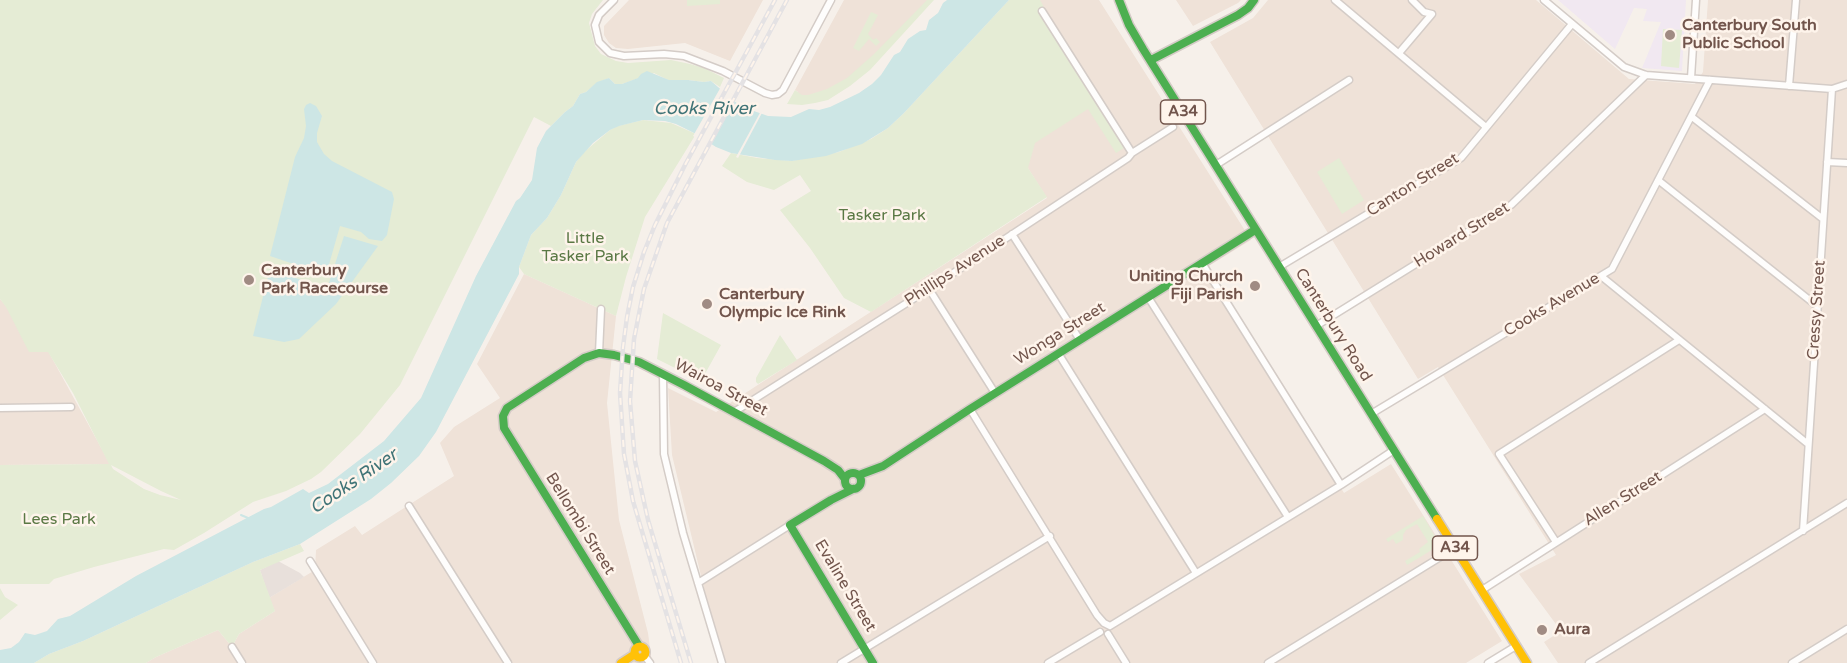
<!DOCTYPE html>
<html>
<head>
<meta charset="utf-8">
<style>
  body { margin:0 }
  canvas { display:block; background:#f6f0ea }
</style>
</head>
<body>
<canvas width="1847" height="663"></canvas>
<script>
const ctx = document.querySelector('canvas').getContext('2d');
ctx.lineJoin = 'round';
function fill(path, color) { ctx.fillStyle = color; ctx.fill(path, 'evenodd'); }
const toPath = rows => new Path2D(rows.map(r => 'M' + r).join(''));
function stroke(path, color, width, dash) { ctx.strokeStyle = color; ctx.lineWidth = width; ctx.lineCap = dash ? 'butt' : 'round'; ctx.setLineDash(dash || []); ctx.stroke(path); }
function write(font, color, halo, rows, align = 'center') {
  ctx.font = font + ' "Varela Round",sans-serif'; ctx.lineWidth = 5; ctx.setLineDash([]); ctx.textBaseline = 'middle'; ctx.strokeStyle = halo; ctx.fillStyle = color; for (const [text, x, y, turn = 0] of rows) {
    ctx.save(); ctx.translate(x, y); ctx.rotate((+turn || 0) * Math.PI / 180); ctx.textAlign = isNaN(turn) ? turn : align; if (halo) ctx.strokeText(text, 0, 0); ctx.fillText(text, 0, 0); ctx.restore();
  }
}
fill(toPath([
  [629,0,763,0,730,61,685,43,628,49,616,48,609,43,604,35,604,26],
  [844,0,932,0,854,81,805,101,798,94,798,92,795,90],
  [1032,0,1099,0,1251,240,1204,269,1344,493,1391,464,1502,641,1466,663,722,663,672,455,668,388,716,412,1047,198,1026,165,1033,143,1095,103],
  [1176,0,1241,0,1238,3,1193,26],
  [1268,0,1536,0,1629,79,1695,84,1703,72,1708,0,1847,0,1847,663,1558,663,1544,642,1561,631,1519,574,1556,555,1438,367,1418,379,1210,42,1253,18],
  [524,274,616,316,607,403,619,520,648,633,652,663,146,663,156,657,218,630,232,647,239,634,275,611,269,598,315,570,316,550,355,526,362,535,454,476,440,443,454,427,500,398,477,364],
  [0,299,48,351,110,464,0,465]
]), '#efe2d8');
fill(toPath([
  [278,561,300,573,304,577,269,598,260,570]
]), '#e8e0db');
fill(toPath([
  [1558,0,1686,0,1682,71,1642,68,1661,22,1643,21,1647,9,1634,8,1615,49]
]), '#f1e8f1');
fill(toPath([
  [0,0,603,0,592,14,589,23,595,46,601,54,616,61,628,63,671,60,690,64,704,68,724,78,720,87,711,81,704,82,688,80,668,80,654,73,622,84,615,84,609,78,597,83,586,92,580,94,573,106,565,112,551,126,534,117,400,385,360,434,321,472,311,479,286,491,253,502,204,533,174,550,164,549,94,567,54,579,49,584,0,584,0,465,109,464,73,393,48,352,29,352,6,307,0,299],
  [111,465,161,491,181,500,160,495,144,489,113,469],
  [687,0,720,0,720,4,687,6],
  [927,0,934,0,870,70,850,86,828,100,815,103,802,105,787,104,795,90,802,95,808,95,827,89,847,78,874,54],
  [1009,0,1040,0,1045,9,1040,12,1124,148,1116,153,1088,109,1035,143,1028,168,1047,197,871,312,844,298,810,248,780,210,811,191,800,175,774,190,747,182,722,166,731,153,757,158,792,161,839,152,871,139,888,128,904,113],
  [871,12,878,15,868,34,873,40,876,38,880,42,876,46,869,39,859,51,853,48],
  [1663,29,1682,30,1679,68,1661,66],
  [643,120,671,123,696,134,645,217,626,277,616,316,524,274,519,267,531,235,547,218,561,195,576,162,584,152,610,130,618,126],
  [1339,158,1364,200,1342,214,1317,172],
  [663,313,721,345,701,381,657,359],
  [780,335,797,360,758,384,756,382,756,378],
  [1423,516,1440,545,1407,565,1405,561,1420,552,1419,549,1428,542,1417,524,1406,530,1403,535,1403,540,1396,544,1393,539,1388,542,1386,539],
  [300,544,304,551,260,570,275,611,239,634,232,647,218,630,156,657,146,663,34,663,49,654,83,641,253,562],
  [0,588,5,597,18,605,0,620]
]), '#e5ecd5');
fill(toPath([
  [947,0,1009,0,904,113,888,128,862,144,826,156,792,161,775,160,731,153,716,147,696,134,676,124,665,121,643,120,619,126,610,130,593,143,576,162,561,195,547,218,531,235,519,267,519,274,436,432,419,456,391,483,371,499,300,544,253,562,83,641,49,654,34,663,0,663,0,650,11,648,19,642,25,633,35,635,47,631,58,619,70,616,136,576,264,509,271,507,303,489,309,493,328,484,384,441,421,398,476,276,516,201,520,198,532,180,537,148,546,131,565,112,573,106,580,94,586,92,597,82,609,78,615,84,622,84,638,78,641,74,647,71,669,80,688,80,704,82,711,81,739,105,747,104,751,110,768,116,791,117,809,109,819,110,830,107,859,93,872,84,881,75,894,55,900,52,908,39,920,31,926,30,929,20,938,13,943,3],
  [310,103,316,106,322,116,317,133,317,142,324,154,332,161,392,192,394,199,387,235,382,241,369,239,361,232,340,226,326,275,270,256,295,157,304,138,306,126,304,109,306,105],
  [344,236,378,246,336,304,299,339,284,342,253,336,270,269,327,289]
]), '#cde6e5');
fill(toPath([
  [722,85,736,97,710,146,693,136],
  [761,111,763,111,738,158,736,157]
]), '#f6f0ea');
stroke(toPath([
  [241,515,248,518]
]), '#cde6e5', 2);
const street = toPath([
  [614,0,599,15,595,25,599,42,610,53,624,56,664,54,684,56,723,71,765,93,772,95,778,94,783,90,831,0],
  [1335,0,1486,127],
  [1544,0,1624,67,1646,75,1832,89,1847,84],
  [1042,11,1132,153],
  [1399,53,1432,14,1424,12,1412,0],
  [1691,78,1696,0],
  [1789,86,1796,0],
  [1692,117,1823,219],
  [1827,162,1847,163],
  [1216,165,1349,80],
  [1658,180,1817,306],
  [1012,234,1080,340],
  [1202,263,1341,485],
  [1279,267,1461,158,1572,24],
  [1601,276,1808,444],
  [929,289,995,393],
  [1148,297,1288,517],
  [1316,326,1511,205,1646,75],
  [599,353,601,309],
  [1058,353,1196,573],
  [663,374,664,454,683,533,722,663],
  [0,408,71,407],
  [970,409,1097,615,1104,623,1110,626],
  [734,412,929,289,1128,158,1132,153,1173,127],
  [1371,414,1612,269,1710,80],
  [409,506,508,663],
  [1803,531,1832,89],
  [1556,542,1499,454,1679,340],
  [310,561,373,663],
  [698,583,790,525],
  [1482,590,1765,409],
  [1110,626,1341,485,1394,450],
  [1108,634,1126,663],
  [232,647,242,663],
  [644,655,650,663],
  [841,663,1050,536],
  [1048,663,1100,632],
  [1268,663,1455,548],
  [1488,663,1516,646],
  [1589,663,1847,503],
  [1792,663,1847,629]
]);
const fast = toPath([
  [1119,0,1129,25,1143,49,1437,519],
  [1151,60,1238,15,1248,8,1254,0],
  '845 481a8 8 0 1 1 16 0a8 8 0 1 1-16 0Z',
  [859,475,883,466,970,409,1255,230],
  [853,489,831,500,790,525,873,663],
  [639,646,504,428,503,416,507,408,584,358,599,353,614,355,639,362,684,385,824,461,838,470,845,479]
]);
const slow = toPath([
  [1437,519,1527,663],
  '634.5 652a5.5 5.5 0 1 1 11 0a5.5 5.5 0 1 1-11 0Z',
  [621,663,635,654]
]);
stroke(street, '#d4ccc7', 9);
stroke(fast, '#d5ccc7', 11);
stroke(slow, '#d5ccc7', 11);
stroke(street, '#fefdfc', 6);
stroke(fast, '#4caf50', 8);
stroke(slow, '#ffc107', 8);
const rail = toPath([
  [681,663,633,501,624,454,620,393,623,347,627,317,633,287,644,252,655,225,686,163,775,0],
  [691,663,648,520,635,461,630,401,634,339,644,289,667,223,787,0]
]);
stroke(rail, '#e4e2e4', 4.5);
stroke(rail, '#fef4eb', 2, [7]);
for (const [x, y, r, color] of [
  [1670,35,6,"#a08b83"],
  [249,280,6,"#a08b83"],
  [1255,286,6,"#a08b83"],
  [707,304,6,"#a08b83"],
  [1542,630,6,"#a08b83"]
]) { const dot = new Path2D(); dot.arc(x, y, r, 0, 2 * Math.PI); ctx.fillStyle = color; ctx.fill(dot); stroke(dot, '#fef4eb', 2); }
for (const [x, y, w] of [
  [1183,112,45],
  [1455,548,45]
]) { const box = new Path2D(); box.roundRect(x - w / 2, y - 12, w, 24, 4.5); ctx.fillStyle = '#fef4eb'; ctx.fill(box); stroke(box, '#72554c', 1.5); }
write('bold 15px', '#72554c', null, [
  ["A34",1183,112],
  ["A34",1455,548]
]);
write('bold 16px', '#72554c', '#fef4eb', [
  ["Canterbury South",1682,26],
  ["Public School",1682,44],
  ["Canterbury",261,271],
  ["Park Racecourse",261,289],
  ["Uniting Church",1243,277,"right"],
  ["Fiji Parish",1243,295,"right"],
  ["Canterbury",719,295],
  ["Olympic Ice Rink",719,313],
  ["Aura",1554,630]
], 'left');
write('16px', '#72554c', '#fef4eb', [
  ["Canton Street",1413,185,-32],
  ["Howard Street",1462,235,-32],
  ["Phillips Avenue",955,271,-33],
  ["Cooks Avenue",1552,305,-31],
  ["Cressy Street",1817,310,-86],
  ["Canterbury Road",1333,325,58],
  ["Wonga Street",1060,334,-32],
  ["Wairoa Street",721,388,28],
  ["Allen Street",1623,499,-32],
  ["Bellombi Street",580,524,58],
  ["Evaline Street",845,586,59]
]);
write('16px', '#5a7844', '#fef4eb', [
  ["Tasker Park",882,216],
  ["Little",585,239],
  ["Tasker Park",585,257],
  ["Lees Park",59,520]
]);
write('italic 18px', '#407477', '#fef4eb', [
  ["Cooks River",704,109],
  ["Cooks River",354,482,-34]
]);
</script>
</body>
</html>
